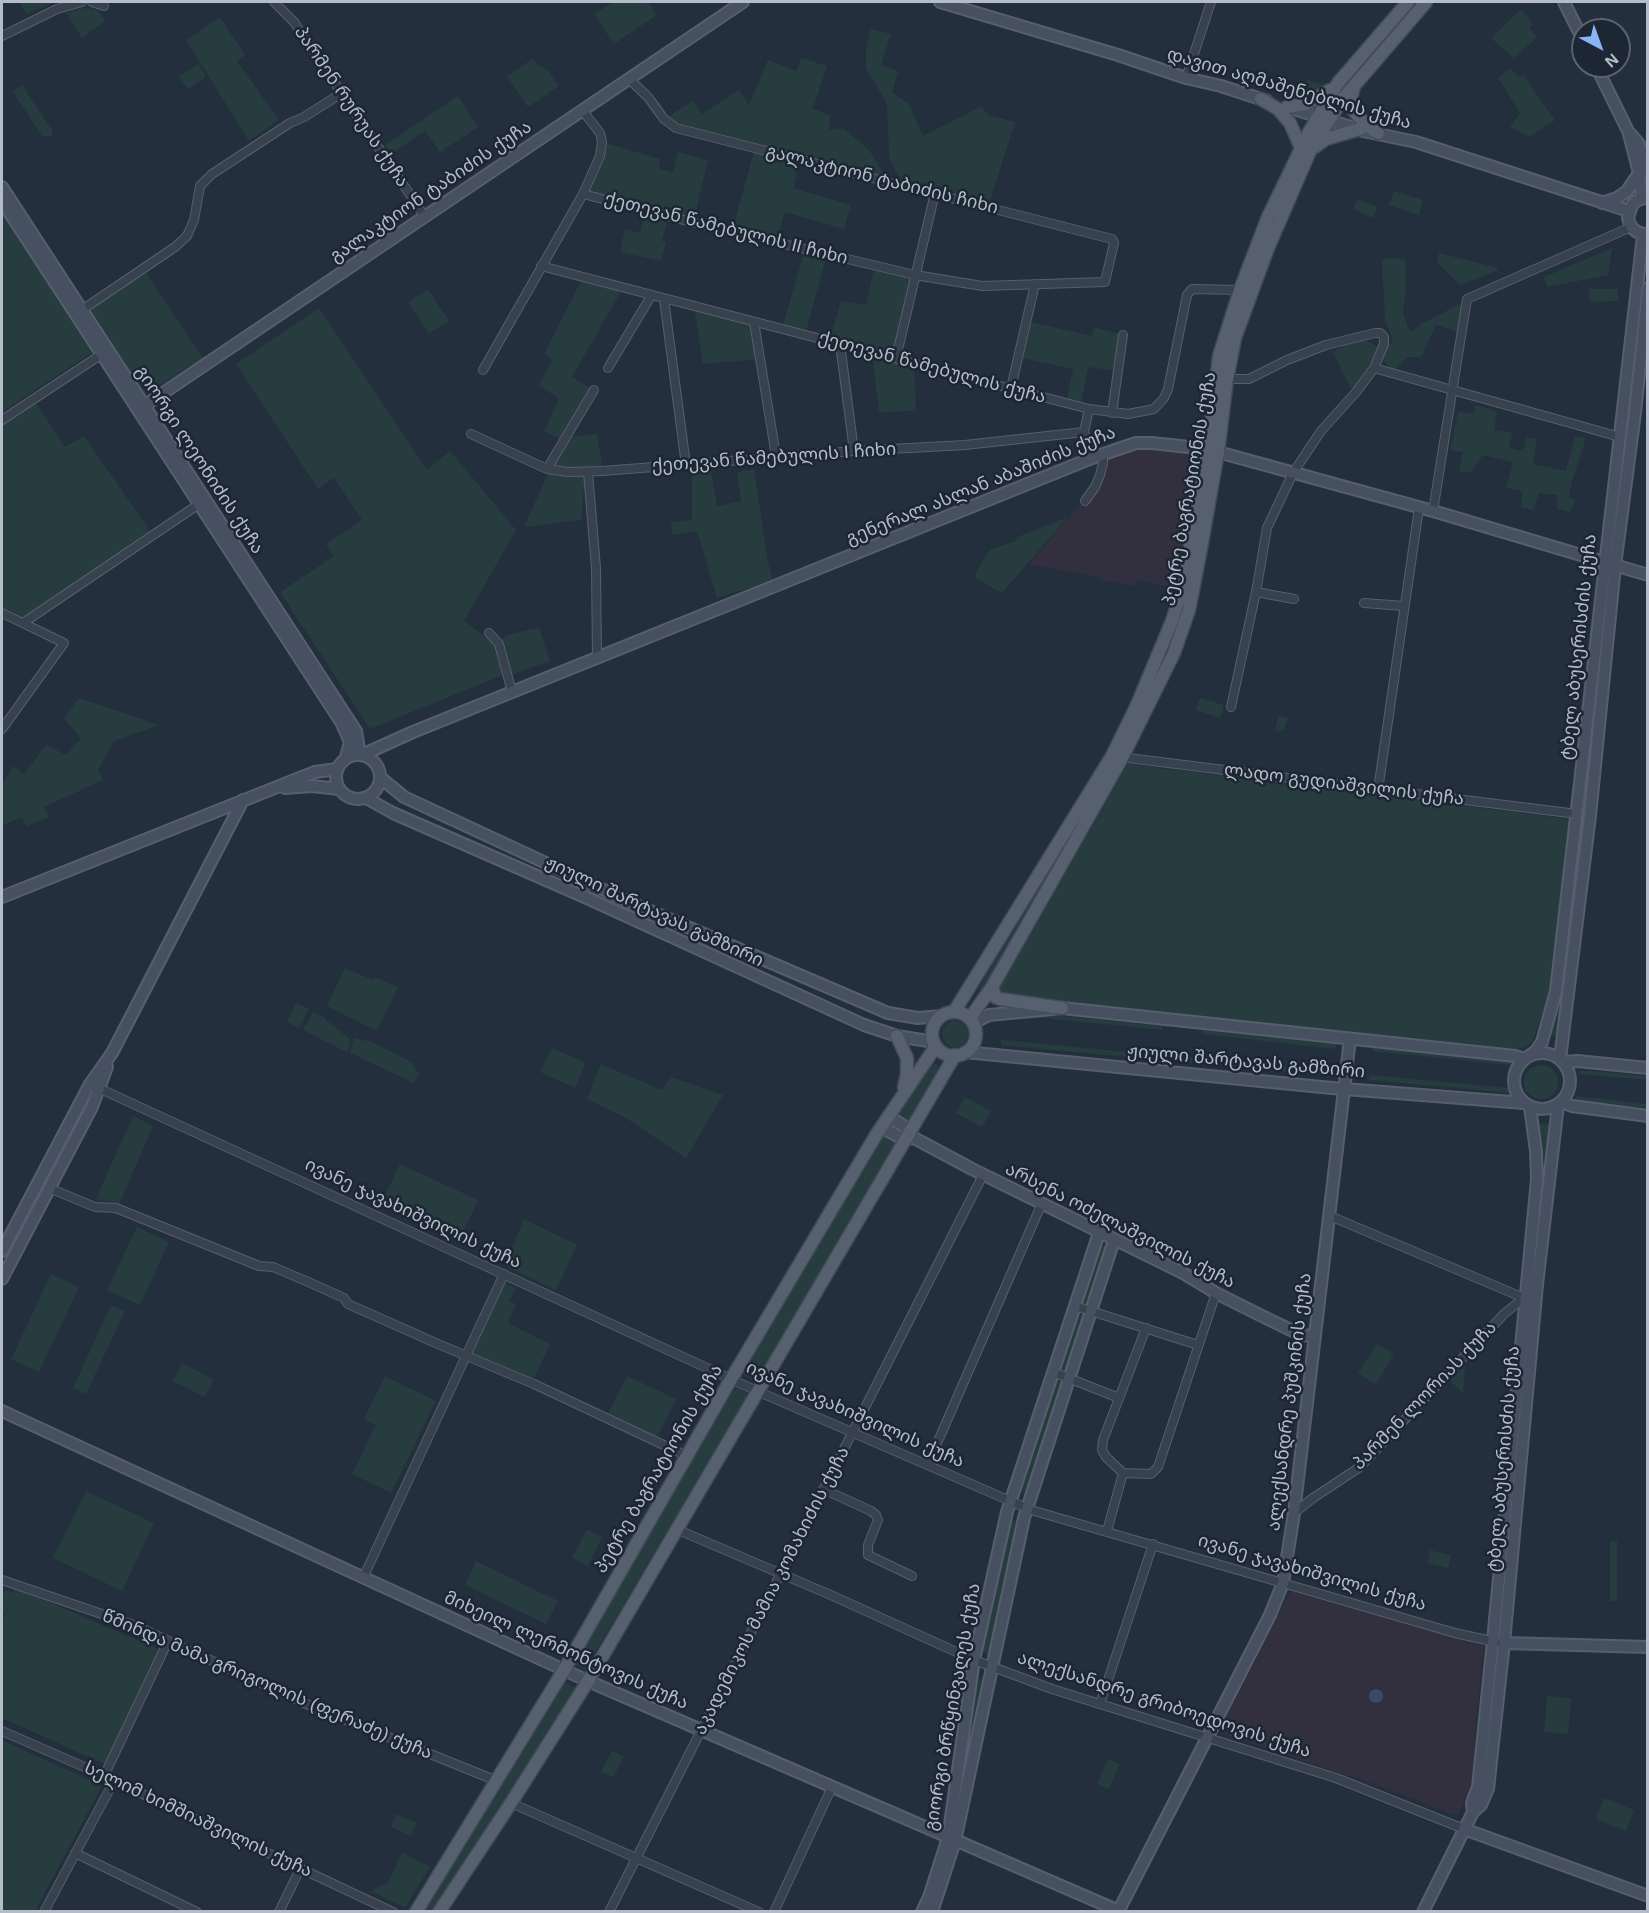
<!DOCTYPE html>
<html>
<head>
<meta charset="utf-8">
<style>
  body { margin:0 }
  #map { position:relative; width:1649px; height:1913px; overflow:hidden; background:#242f3e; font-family:Helvetica,sans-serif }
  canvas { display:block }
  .frame { position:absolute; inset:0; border:3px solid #b4bcc9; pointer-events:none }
  .north { position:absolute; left:1571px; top:18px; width:60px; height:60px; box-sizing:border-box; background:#1d2633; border:2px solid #59626f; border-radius:50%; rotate:139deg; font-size:16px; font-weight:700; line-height:24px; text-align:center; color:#b4bcc9 }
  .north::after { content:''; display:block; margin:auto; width:21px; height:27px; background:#8ab4f8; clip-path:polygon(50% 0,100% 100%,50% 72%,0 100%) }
</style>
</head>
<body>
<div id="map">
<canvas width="1649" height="1913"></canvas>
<div class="frame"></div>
<div class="north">N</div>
</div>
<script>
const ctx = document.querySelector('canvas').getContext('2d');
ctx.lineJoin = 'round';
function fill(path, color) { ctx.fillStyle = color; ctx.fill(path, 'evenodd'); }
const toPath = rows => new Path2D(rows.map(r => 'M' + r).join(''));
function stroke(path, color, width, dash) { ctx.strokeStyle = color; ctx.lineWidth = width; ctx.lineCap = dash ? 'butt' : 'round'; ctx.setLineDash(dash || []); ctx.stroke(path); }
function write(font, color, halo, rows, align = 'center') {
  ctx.font = font + ' Helvetica,"Noto Sans Georgian",sans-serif'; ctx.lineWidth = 5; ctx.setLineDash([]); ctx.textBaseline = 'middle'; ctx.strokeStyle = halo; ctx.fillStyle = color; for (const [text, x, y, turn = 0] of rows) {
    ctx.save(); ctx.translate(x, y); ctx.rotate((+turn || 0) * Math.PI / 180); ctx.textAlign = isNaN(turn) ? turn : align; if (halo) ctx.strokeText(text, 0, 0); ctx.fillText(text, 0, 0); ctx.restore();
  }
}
fill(toPath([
  [1136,443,1199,453,1174,588,1137,580,1135,586,1107,581,1102,582,1099,577,1029,564,1095,487,1103,454],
  [1293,1591,1484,1644,1475,1734,1474,1772,1469,1793,1459,1813,1455,1815,1374,1784,1224,1734,1222,1726,1289,1594]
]), '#32303f');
fill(toPath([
  [19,2,36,3,55,2,27,14],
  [613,2,648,2,657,15,614,44,594,14],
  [83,8,97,10,105,21,82,38,66,13],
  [1519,11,1523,11,1533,25,1529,28,1537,37,1514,58,1491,38],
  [220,17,245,55,237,61,279,120,249,141,186,40],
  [870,29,891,34,881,65,898,71,892,93,909,104,923,136,982,106,988,115,1015,122,988,207,906,186,898,176,889,157,887,104,866,68,866,50],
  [801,58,827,66,813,109,830,115,829,130,843,128,869,150,888,181,800,159,793,188,851,205,844,229,785,212,776,242,732,231,755,148,676,128,664,119,693,101,702,114,739,90,749,105,768,60,796,71],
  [532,59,549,72,559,86,528,107,507,77],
  [198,64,206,77,188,89,179,77],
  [1510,68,1520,77,1523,75,1555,120,1529,137,1510,127,1520,113,1498,78],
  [1306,80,1323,84,1313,94,1300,94],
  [22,85,52,130,52,137,42,136,13,92],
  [458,96,478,127,440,152,425,131,391,154,385,145],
  [602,142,660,159,659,168,673,173,678,152,708,160,693,223,668,217,662,241,666,242,661,261,620,252,625,229,640,233,645,210,583,194],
  [1394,191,1423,200,1419,215,1389,205],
  [1357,199,1378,207,1372,218,1353,209],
  [2,211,93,352,2,412],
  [1612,248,1608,275,1547,287,1544,277],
  [805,249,827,254,805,335,782,329],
  [1439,253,1494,267,1499,270,1460,285,1437,262],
  [1393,258,1405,260,1406,290,1403,311,1408,328,1411,332,1421,324,1460,304,1462,313,1458,332,1436,325,1421,357,1407,357,1394,371,1384,362,1382,356,1393,340,1385,320,1382,259],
  [875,265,915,275,896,358,914,363,916,411,879,412,872,352,829,341,841,301,866,305],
  [144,270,204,360,195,367,192,364,145,395,140,393,86,310],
  [583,277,623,288,572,377,594,390,567,437,597,434,603,471,547,469,563,441,544,431,559,399,539,385,552,360,544,354],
  [1589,289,1618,289,1618,301,1590,302],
  [428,290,449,321,429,333,408,302],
  [694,307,754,322,760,359,703,364],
  [319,308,427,470,450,451,516,530,464,621,496,645,503,675,370,729,280,592,334,556,326,544,362,520,334,478,318,489,236,364],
  [1026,321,1092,336,1094,327,1123,335,1118,371,1088,367,1080,407,1066,403,1073,369,1018,357],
  [1356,338,1372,343,1379,349,1352,391,1333,352],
  [36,403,65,447,84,436,150,531,23,617,2,607,2,426],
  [1476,405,1497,412,1494,430,1512,433,1509,448,1523,451,1526,437,1537,439,1533,464,1566,471,1575,436,1586,438,1572,481,1569,498,1575,500,1570,512,1557,509,1557,495,1539,493,1533,510,1521,507,1522,491,1506,488,1513,462,1483,455,1470,473,1459,471,1463,452,1450,450,1458,412,1473,414],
  [710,466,717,506,741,501,737,472,754,469,768,563,773,580,717,598,697,531,672,535,671,522,692,520,692,467],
  [549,471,585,477,581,520,524,527],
  [1068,517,1002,593,974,577,987,553,992,549,1016,541,1015,538],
  [539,628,550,661,511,675,502,639,506,635],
  [79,698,159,725,114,741,98,770,103,780,44,807,50,817,27,826,21,817,2,826,2,782,3,783,13,766,24,774,46,745,66,755,81,739,64,718],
  [1200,698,1224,705,1220,718,1196,710],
  [1278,716,1288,718,1284,729,1280,732,1275,730],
  [1128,764,1569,819,1573,822,1552,988,1532,1042,1525,1047,1513,1050,1006,998,999,992,1001,986],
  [1107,767,1110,768,983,990,978,990],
  [345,968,373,980,375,977,398,987,377,1031,327,1006],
  [1565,987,1560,1035,1547,1037,1560,1004],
  [296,1003,309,1009,299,1028,287,1022],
  [313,1012,324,1017,326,1020,350,1039,348,1053,303,1030],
  [1042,1014,1162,1026,1162,1030,1045,1018,1006,1020,1006,1017],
  '942 1034a13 13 0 1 1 26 0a13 13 0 1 1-26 0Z',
  [1202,1030,1336,1044,1336,1049,1202,1034],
  [354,1038,372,1042,411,1062,419,1074,414,1083,350,1053],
  [1001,1040,1158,1055,1158,1060,1001,1045],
  [1373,1046,1513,1060,1511,1065,1372,1051],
  [552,1048,586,1063,575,1088,540,1072],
  [1163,1055,1193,1058,1192,1063,1163,1060],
  [1198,1058,1332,1071,1331,1076,1198,1063],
  [601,1064,662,1090,671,1077,723,1095,686,1158,626,1118,587,1099],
  [935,1064,938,1065,939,1071,909,1123,896,1115,928,1068],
  '1524 1082a17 17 0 1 1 34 0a17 17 0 1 1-34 0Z',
  [1580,1070,1647,1076,1647,1080,1579,1074],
  [1370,1075,1509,1088,1510,1093,1369,1080],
  [1576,1096,1647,1104,1647,1108,1576,1100],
  [965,1097,991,1111,982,1127,956,1113],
  [133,1116,153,1126,119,1204,96,1199],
  [1538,1123,1550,1125,1545,1176,1543,1143],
  [885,1134,896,1140,897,1145,759,1377,755,1381,744,1375,744,1369,883,1135],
  [400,1164,478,1200,459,1241,380,1205],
  [524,1219,577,1245,556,1290,509,1268,505,1264],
  [137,1227,169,1242,140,1305,107,1290],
  [1102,1245,1106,1247,1106,1252,1090,1305,1082,1306,1079,1303,1099,1246],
  [51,1274,79,1287,39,1372,11,1359],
  [504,1283,516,1288,509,1301,516,1304,508,1323,550,1344,534,1378,472,1353],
  [111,1305,125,1311,86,1394,73,1388],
  [1076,1313,1083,1315,1085,1319,1068,1369,1066,1371,1059,1369],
  [1377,1344,1394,1354,1376,1384,1358,1373],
  [182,1363,214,1380,205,1397,173,1381],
  [1465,1365,1463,1393,1450,1381],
  [385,1376,436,1401,391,1493,352,1474,376,1425,364,1419],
  [627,1376,676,1399,655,1441,606,1418],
  [1057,1379,1062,1381,1063,1386,1027,1491,1020,1493,1017,1490,1053,1382],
  [738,1388,747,1393,746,1399,585,1669,574,1665,574,1662,733,1391],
  [86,1491,154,1523,122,1591,53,1558],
  [1009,1519,1018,1522,991,1653,987,1655,982,1651],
  [587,1529,602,1537,588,1566,572,1558],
  [1610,1541,1617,1541,1617,1601,1610,1601],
  [1430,1550,1451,1555,1448,1568,1427,1563],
  [476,1561,558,1601,546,1624,465,1585],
  [16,1588,158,1649,105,1764,2,1718,2,1621,12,1599,2,1618,2,1599,5,1590,14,1593],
  [978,1679,983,1680,955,1823,953,1822],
  [561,1680,576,1688,434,1911,423,1911],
  [1547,1696,1571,1698,1568,1734,1544,1732],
  [2,1740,102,1786,35,1911,2,1911],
  [612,1751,624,1757,613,1777,601,1771],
  [1108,1759,1120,1764,1109,1789,1097,1784],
  [1604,1798,1634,1810,1626,1831,1596,1819],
  [396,1814,417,1823,411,1836,391,1827],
  [402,1852,430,1867,406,1906,404,1907,372,1892,374,1889,388,1883]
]), '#263c3f');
fill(toPath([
  '1369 1696a7 7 0 1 1 14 0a7 7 0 1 1-14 0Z'
]), '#394c67');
const street = toPath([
  [92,2,104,6],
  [274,2,294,22,425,217],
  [2,36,57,9,82,2],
  [1186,78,1211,2],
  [582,110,600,133,602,142,600,156,583,194],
  [541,266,1089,409,1128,414,1154,409,1164,398,1168,389,1187,295,1192,289,1240,290],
  [664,299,686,465],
  [79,312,175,247,187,236,194,220,200,186,212,174,290,123,304,117,342,93],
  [754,322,776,456],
  [840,344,854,451],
  [896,358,935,193],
  [608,368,651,296],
  [1374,368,1620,437],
  [483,370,583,194,699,224,915,275,982,286,1105,282,1114,243,1112,239,676,128,664,119,648,97,629,79],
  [1227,379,1249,379,1287,360,1326,345,1375,333,1380,333,1384,337,1384,344,1374,368,1357,391,1321,431,1293,473,1267,528,1256,592,1231,707],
  [1011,388,1035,284],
  [1112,413,1123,335],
  [2,420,102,354],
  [1084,432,1089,409],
  [471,434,547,469,568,472,603,471,854,451,965,445,1084,432,1092,458],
  [547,469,594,390],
  [588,472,596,568,597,658],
  [1085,501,1095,487,1100,475,1103,463,1103,454],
  [1433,511,1467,299,1631,227],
  [1256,592,1294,599],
  [1364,603,1404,606],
  [2,613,64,643,2,729],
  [23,623,199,504],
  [489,633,499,644,512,692],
  [1120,757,1577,814],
  [1378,790,1419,508],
  [94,1086,757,1391,1031,1510,1455,1633,1496,1642],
  [49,1188,95,1207,116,1208,259,1266,273,1267,306,1281,344,1298,348,1304,438,1344,534,1384,687,1456],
  [1330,1216,1524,1298],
  [1075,1306,1198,1345],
  [1146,1328,1103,1440,1102,1450,1106,1457,1123,1473,1151,1474,1158,1467,1216,1293],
  [1053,1372,1119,1398],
  [928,1464,1042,1203],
  [823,1489,871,1511,876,1515,878,1520,868,1545,868,1555,912,1576],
  [1294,1513,1313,1498,1360,1467,1504,1314,1526,1296],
  [676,1529,833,1596,974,1660,1052,1689,1336,1778,1464,1829],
  [1107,1531,1123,1473],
  [363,1578,504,1274],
  [2,1580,134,1625,304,1703,497,1781],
  [1100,1704,1153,1544],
  [2,1731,98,1773,393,1912],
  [104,1776,168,1641],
  [511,1803,759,1912],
  [75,1853,197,1912],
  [44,1912,114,1781],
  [279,1912,300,1869],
  [609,1912,983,1175],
  [774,1912,832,1787]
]);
const secondary = toPath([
  [940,2,1118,55,1186,78,1221,86,1267,101],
  [1564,2,1583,40],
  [1596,66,1628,131,1639,144,1648,174],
  [1288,107,1363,131,1416,142,1629,211],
  [1629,134,1639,173,1642,198],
  [2,187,356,731,359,749,362,755],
  [1647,197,1636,201,1632,205,1628,218,1631,227,1637,232,1648,235],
  [2,201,341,722,350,742,346,757],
  [1602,203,1617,198,1627,191,1639,173],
  [138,410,743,2],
  '336 777a22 22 0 1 1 44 0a22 22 0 1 1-44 0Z',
  [362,755,413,732,1092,458,1136,443,1152,443,1207,449,1433,511,1648,575],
  [381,778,404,797,634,904,888,1013,918,1018,941,1016],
  [285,788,312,786,339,789],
  [366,798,393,813,587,898,864,1025,897,1036,934,1042],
  [2,897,297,779,315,772,337,769],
  [973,1023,989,1015,1062,1008,1515,1056,1525,1059],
  [965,1052,1332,1088,1524,1103],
  '1514 1081a28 28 0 1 1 56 0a28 28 0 1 1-56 0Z',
  [1529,1056,1536,1051,1542,1042,1556,991,1643,235],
  [1560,1059,1590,816,1615,566,1635,413,1648,288],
  [1564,1062,1577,1061,1648,1068],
  [1561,1102,1572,1106,1648,1116],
  [888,1116,910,1130,914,1138,972,1169,1183,1273,1216,1293,1266,1318,1301,1335,1314,1336],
  [881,1127,905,1140,913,1138],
  [2,1251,90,1084,112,1053,243,800],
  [2,1279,92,1107,107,1067],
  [2,1411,588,1681,1119,1911],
  [1504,1643,1648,1647],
  [1473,1812,1472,1803,1478,1787,1493,1641,1537,1179,1536,1151,1530,1107],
  [1464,1829,1648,1896],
  [922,1912,929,1897,948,1838,974,1660,1007,1512,1099,1233],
  [932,1912,955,1841,1024,1518,1114,1240],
  [1118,1912,1270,1615,1283,1583,1294,1513,1350,1039],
  [1423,1912,1473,1812,1481,1805,1488,1789,1504,1643,1537,1285,1558,1105]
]);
const primary = toPath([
  [1354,87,1350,101,1353,110,1366,125,1378,133],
  [1261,99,1278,109,1290,123,1301,148],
  [1287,107,1306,104,1330,90],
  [1315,147,1326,139,1360,129],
  [992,987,995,997,1000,999,1062,1008],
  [954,1012,1112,756,1137,705,1172,621,1184,583,1213,411,1219,356,1240,290,1268,217,1309,132,1338,83,1408,2],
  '932 1034a22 22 0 1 1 44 0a22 22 0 1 1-44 0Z',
  [970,1018,992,987,1122,758,1174,653,1189,610,1201,548,1218,452,1227,379,1235,338,1268,248,1310,151,1341,101,1426,2],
  [897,1036,907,1058,907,1074,904,1087],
  [416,1912,564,1670,727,1386,876,1135,936,1046],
  [439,1912,511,1803,588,1681,955,1055]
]);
stroke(street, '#565f6c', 10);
stroke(secondary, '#565f6c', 14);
stroke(primary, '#414a57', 15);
stroke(street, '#38414e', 8);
stroke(secondary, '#465061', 10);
stroke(primary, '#56606e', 12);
write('18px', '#b4bcc9', '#1d2633', [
  ["დავით აღმაშენებლის ქუჩა",1289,89,16],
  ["პარმენ რურუას ქუჩა",351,107,56],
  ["გალაკტიონ ტაბიძის ჩიხი",882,180,14],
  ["გალაკტიონ ტაბიძის ქუჩა",431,192,-34],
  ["ქეთევან წამებულის II ჩიხი",726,229,14],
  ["ქეთევან წამებულის ქუჩა",932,368,15],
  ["ქეთევან წამებულის I ჩიხი",774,458,-4],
  ["გიორგი ლეონიძის ქუჩა",199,460,57],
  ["გენერალ ასლან აბაშიძის ქუჩა",981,486,-22],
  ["პეტრე ბაგრატიონის ქუჩა",1190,489,-80],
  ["ტბელ აბუსერისძის ქუჩა",1579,647,-84],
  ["ლადო გუდიაშვილის ქუჩა",1344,785,7],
  ["ჟიული შარტავას გამზირი",654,912,25],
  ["ჟიული შარტავას გამზირი",1246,1062,5],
  ["ივანე ჯავახიშვილის ქუჩა",413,1214,25],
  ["არსენა ოძელაშვილის ქუჩა",1120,1226,27],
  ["პარმენ ლორიას ქუჩა",1425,1396,-46],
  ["ალექსანდრე პუშკინის ქუჩა",1290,1402,-83],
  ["ივანე ჯავახიშვილის ქუჩა",855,1415,24],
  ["ტბელ აბუსერისძის ქუჩა",1504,1459,-85],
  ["პეტრე ბაგრატიონის ქუჩა",659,1469,-60],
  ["ივანე ჯავახიშვილის ქუჩა",1312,1573,16],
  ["აკადემიკოს მამია კომახიძის ქუჩა",772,1591,-63],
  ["მიხეილ ლერმონტოვის ქუჩა",566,1651,24],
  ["წმინდა მამა გრიგოლის (ფერაძე) ქუჩა",267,1685,23],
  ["ალექსანდრე გრიბოედოვის ქუჩა",1164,1705,18],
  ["გიორგი ბრწყინვალეს ქუჩა",953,1707,-80],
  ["სელიმ ხიმშიაშვილის ქუჩა",198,1820,25]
]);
</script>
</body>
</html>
